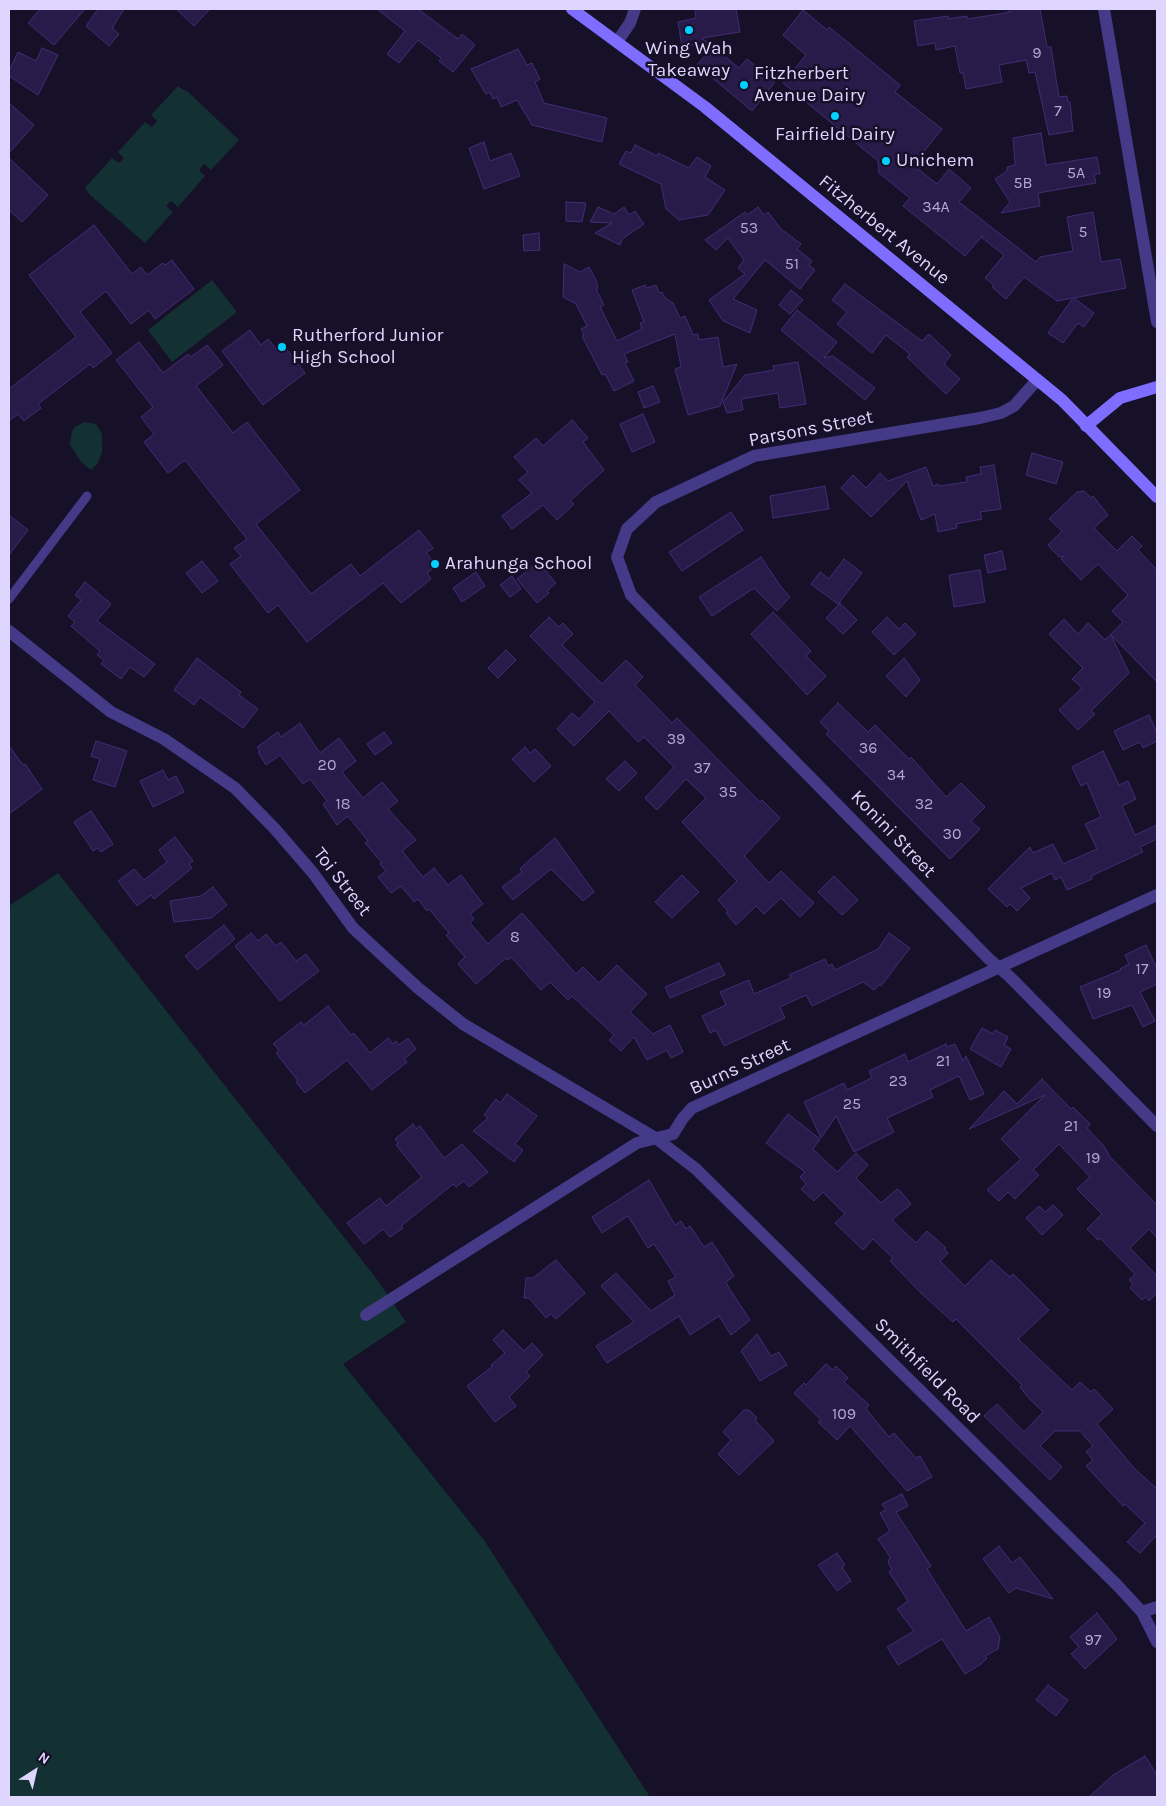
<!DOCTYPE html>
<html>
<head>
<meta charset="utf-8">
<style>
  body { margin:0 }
  #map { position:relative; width:1166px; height:1806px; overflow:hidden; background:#161028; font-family:Karla,sans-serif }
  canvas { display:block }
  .frame { position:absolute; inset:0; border:10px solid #dfd6ff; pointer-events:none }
  .north { position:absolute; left:10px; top:1746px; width:50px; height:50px; -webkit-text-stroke:4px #161028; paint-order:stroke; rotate:35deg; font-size:14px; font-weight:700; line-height:20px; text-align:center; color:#dfd6ff }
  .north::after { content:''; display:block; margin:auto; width:18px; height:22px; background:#dfd6ff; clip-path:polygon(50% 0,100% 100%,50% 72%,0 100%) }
</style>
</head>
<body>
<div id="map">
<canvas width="1166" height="1806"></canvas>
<div class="frame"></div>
<div class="north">N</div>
</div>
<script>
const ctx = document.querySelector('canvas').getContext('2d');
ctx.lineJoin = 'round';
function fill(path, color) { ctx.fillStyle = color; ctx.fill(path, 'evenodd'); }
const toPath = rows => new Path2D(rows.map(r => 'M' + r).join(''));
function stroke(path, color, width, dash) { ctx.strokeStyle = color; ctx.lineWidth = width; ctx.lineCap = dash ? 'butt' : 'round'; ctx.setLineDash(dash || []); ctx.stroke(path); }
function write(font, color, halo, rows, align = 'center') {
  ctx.font = font + ' Karla,sans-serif'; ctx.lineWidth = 5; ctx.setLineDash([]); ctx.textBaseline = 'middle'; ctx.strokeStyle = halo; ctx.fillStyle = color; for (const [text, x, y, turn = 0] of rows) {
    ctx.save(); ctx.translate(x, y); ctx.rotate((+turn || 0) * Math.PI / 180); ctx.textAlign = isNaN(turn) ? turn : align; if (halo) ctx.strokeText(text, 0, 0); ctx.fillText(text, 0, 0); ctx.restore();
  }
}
fill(toPath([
  [178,86,185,91,186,90,239,140,211,170,204,164,199,170,205,176,178,207,171,201,166,206,173,212,145,243,90,195,85,188,112,158,119,163,124,158,118,152,145,122,152,127,157,121,151,115],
  [212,280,237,312,172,362,148,330],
  [84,422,96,424,102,434,102,452,98,463,91,470,82,463,70,445,72,431,75,427],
  [58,873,376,1278,406,1322,343,1364,484,1540,650,1797,9,1797,9,906]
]), '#133032');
const building = toPath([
  [40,9,85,9,54,45,28,23,40,9],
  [98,9,124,9,112,28,119,34,109,46,86,26,98,9],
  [176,9,210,9,194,26,176,9],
  [377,9,418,9,458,39,462,34,475,45,453,72,439,61,441,58,418,40,399,63,387,54,405,31,377,9],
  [695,9,736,9,740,32,702,38,708,43,682,47,678,22,696,18,695,9],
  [1010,9,1040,9,1047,47,1051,47,1059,97,1067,96,1068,102,1070,102,1073,131,1049,135,1035,72,1029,73,1026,60,999,65,1002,82,966,89,963,73,960,73,955,46,936,50,935,43,918,46,914,21,948,16,948,19,967,16,967,19,1005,13,1011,11,1010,9],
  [803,10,827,30,829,27,900,85,895,92,942,129,913,165,937,184,949,169,971,188,959,202,1036,262,1040,257,1073,251,1067,217,1093,212,1101,262,1120,259,1126,288,1074,298,1094,313,1084,327,1078,323,1063,343,1048,333,1073,298,1057,301,1024,277,1006,299,992,287,994,285,985,278,1004,255,981,237,983,235,965,256,903,206,910,198,879,173,878,161,783,83,806,55,783,35,803,10],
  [713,46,739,68,747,59,775,82,752,111,697,65,713,46],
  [42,48,58,55,38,95,9,76,9,71,18,52,36,61,42,48],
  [518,49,527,65,532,63,540,79,535,82,544,103,607,118,602,142,532,125,517,100,501,107,497,97,493,99,490,92,486,94,471,69,518,49],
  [9,103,34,125,9,153,9,103],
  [1041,133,1046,165,1097,157,1100,174,1094,174,1096,183,1038,193,1040,206,1001,213,1010,202,995,179,1007,171,1007,167,1015,165,1013,138,1041,133],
  [484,142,490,161,511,153,520,176,484,189,469,148,484,142],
  [635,145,657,156,658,153,689,168,697,157,711,166,705,177,725,190,708,215,679,220,666,209,661,184,619,164,626,151,631,153,635,145],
  [9,158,48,195,22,222,9,210,9,158],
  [566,202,586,203,582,222,566,221,566,202],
  [598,207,614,214,624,207,629,215,635,211,644,224,622,239,620,245,595,233,612,223,590,222,598,207],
  [758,207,764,215,768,212,781,229,801,244,797,249,812,261,809,265,815,270,800,289,765,260,733,299,757,310,750,333,723,321,709,300,745,274,738,268,744,260,728,238,716,250,705,240,745,212,747,215,758,207],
  [94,225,132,274,141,267,147,275,163,263,165,265,172,260,194,289,155,319,149,310,131,324,106,291,80,312,112,353,93,368,90,364,38,404,41,408,24,421,18,414,9,421,9,389,76,337,29,275,94,225],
  [539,233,540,250,524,251,523,235,539,233],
  [564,264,580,272,589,267,596,280,598,288,596,289,604,305,600,307,617,341,642,329,640,323,644,322,632,290,645,285,647,288,656,285,659,293,662,292,665,298,673,303,680,318,685,316,693,335,698,334,699,340,718,337,723,367,737,364,720,406,688,415,675,369,681,367,675,334,624,354,628,362,625,363,634,381,614,391,605,374,602,375,582,336,584,335,581,329,587,326,576,304,563,297,564,264],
  [845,284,922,341,929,334,951,355,944,364,960,379,946,394,907,357,910,354,886,335,872,353,837,324,847,312,832,300,845,284],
  [791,290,803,300,790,314,779,305,791,290],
  [797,310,837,342,824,358,833,356,875,388,865,400,781,330,797,310],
  [250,330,261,345,268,339,278,351,284,346,305,373,263,405,222,351,250,330],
  [139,342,163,373,188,354,191,357,207,345,223,365,196,386,233,433,247,422,300,490,256,524,311,594,351,564,360,576,419,530,433,548,426,553,432,560,432,569,427,573,431,579,401,603,383,583,307,642,278,605,268,613,230,564,241,556,234,548,247,539,185,460,168,473,144,442,154,434,141,417,153,407,116,360,139,342],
  [798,362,806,404,780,408,778,393,741,399,743,410,727,413,723,402,745,375,774,370,773,366,798,362],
  [653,386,660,402,644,408,638,392,653,386],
  [643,414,655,442,632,452,620,424,643,414],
  [572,420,588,438,583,442,604,470,570,501,574,504,557,520,543,505,512,529,502,516,532,493,519,480,528,472,514,457,536,438,543,446,572,420],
  [1032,453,1063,462,1056,484,1026,475,1032,453],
  [994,465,1001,509,980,512,982,519,956,524,957,528,938,532,935,514,921,520,907,481,871,517,841,488,853,475,866,488,880,473,888,481,926,467,933,486,938,484,939,486,967,482,966,477,981,474,980,467,994,465],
  [825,486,829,509,773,518,770,496,825,486],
  [1084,491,1091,498,1093,496,1108,515,1094,528,1117,551,1132,536,1142,546,1138,550,1157,570,1157,682,1111,635,1129,673,1091,711,1095,714,1078,730,1059,710,1082,688,1072,679,1083,668,1049,634,1064,619,1078,634,1088,623,1105,640,1123,622,1112,611,1128,595,1098,564,1081,580,1061,559,1064,556,1059,557,1048,545,1062,531,1049,519,1077,492,1084,491],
  [731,512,743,530,682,571,669,552,731,512],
  [9,515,28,530,9,555,9,515],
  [1002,551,1006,569,988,573,984,555,1002,551],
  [761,557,781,587,790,597,777,611,754,588,712,616,699,597,761,557],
  [844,559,862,573,838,604,811,584,820,572,829,579,844,559],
  [202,561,218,581,202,593,186,573,202,561],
  [538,562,556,583,547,591,549,593,537,603,517,579,538,562],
  [980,570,985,602,954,607,949,575,980,570],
  [476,572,485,586,462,602,453,588,476,572],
  [512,576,521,589,510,597,500,585,512,576],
  [85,582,111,604,97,621,155,664,144,677,130,667,121,679,101,664,104,660,97,655,100,651,71,626,75,622,68,616,81,600,75,595,85,582],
  [840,603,857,620,843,634,826,618,840,603],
  [773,612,811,651,806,656,826,676,807,695,751,634,773,612],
  [549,617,559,627,563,623,573,634,562,645,602,684,626,660,643,677,635,685,672,723,677,718,760,802,762,800,780,818,744,856,769,883,781,871,814,903,800,917,781,898,764,914,756,906,736,925,726,913,728,911,718,900,737,881,682,822,706,798,686,779,657,810,645,798,674,767,644,737,638,742,609,711,574,746,557,729,572,713,579,719,595,702,530,636,549,617],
  [887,617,899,629,905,623,916,634,894,655,872,632,887,617],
  [506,650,516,660,498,678,488,668,506,650],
  [197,658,241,692,239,695,258,709,243,728,200,697,194,705,174,690,197,658],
  [904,658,920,680,906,697,886,676,904,658],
  [838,703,868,732,875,725,909,759,911,757,946,797,961,783,985,807,971,821,980,829,950,859,826,734,829,731,820,722,838,703],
  [1149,715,1157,733,1157,741,1143,748,1140,742,1123,750,1114,731,1149,715],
  [300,723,320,753,339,738,356,761,342,772,363,798,382,782,398,801,388,809,416,840,402,851,423,877,434,868,448,885,461,875,483,904,470,914,474,919,470,923,488,944,522,913,576,974,583,967,599,983,617,965,647,994,630,1012,653,1034,670,1025,683,1052,671,1058,667,1050,647,1060,634,1037,621,1051,609,1040,614,1035,572,996,568,1000,550,982,541,990,511,957,508,960,506,958,476,984,458,964,465,957,446,935,449,933,429,909,427,911,418,899,414,902,401,886,391,893,378,877,386,871,380,864,382,863,365,843,368,841,348,816,337,825,323,804,327,801,310,779,303,784,280,755,266,765,258,752,260,751,257,747,278,732,281,737,300,723],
  [384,732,392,743,375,755,367,744,384,732],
  [96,741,127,751,115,787,93,780,100,759,91,756,96,741],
  [9,746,23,765,25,764,42,789,9,814,9,746],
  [525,747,530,753,535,749,551,766,534,782,512,759,525,747],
  [1103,751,1119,785,1128,781,1136,799,1122,806,1135,835,1157,825,1157,839,1140,847,1143,852,1091,876,1092,879,1067,890,1061,877,1055,880,1052,873,1021,888,1030,898,1017,911,1010,904,1007,907,988,889,1030,847,1033,853,1053,844,1063,864,1097,849,1085,824,1101,817,1087,783,1081,786,1072,767,1103,751],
  [625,761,637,773,619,791,606,779,625,761],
  [163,770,168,780,176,776,184,792,153,807,140,781,163,770],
  [91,811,113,844,101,852,98,848,93,851,74,822,91,811],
  [175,837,193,861,189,864,192,868,154,899,151,895,137,906,118,881,134,869,144,880,167,862,159,850,175,837],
  [555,838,594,892,583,901,551,869,513,900,502,887,522,872,520,869,525,864,555,838],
  [682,875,699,892,672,918,655,902,682,875],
  [834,876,858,900,842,915,818,892,834,876],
  [213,887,227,905,211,918,174,922,170,901,201,896,213,887],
  [224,925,235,939,197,970,185,956,224,925],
  [251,933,258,941,266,934,276,946,281,942,296,961,306,954,319,971,280,1001,235,946,251,933],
  [889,933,910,948,881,986,879,985,874,990,863,982,812,1006,806,995,780,1007,785,1018,724,1046,716,1030,710,1033,702,1016,726,1005,720,992,749,980,754,994,791,978,789,975,825,959,828,966,832,964,835,970,878,949,889,933],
  [1146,945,1157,969,1157,984,1140,992,1155,1021,1143,1027,1132,1005,1093,1019,1080,987,1121,970,1120,969,1129,964,1125,955,1146,945],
  [719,963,725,975,670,998,665,987,719,963],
  [328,1006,351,1035,354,1033,370,1053,388,1038,393,1044,396,1041,399,1045,408,1038,416,1049,404,1059,407,1062,372,1090,347,1060,305,1093,296,1082,298,1081,276,1053,279,1050,273,1044,301,1022,304,1025,328,1006],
  [982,1028,993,1034,995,1030,1008,1037,1004,1045,1011,1049,1001,1067,970,1049,982,1028],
  [946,1044,947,1047,955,1044,963,1061,966,1056,984,1094,970,1100,959,1076,930,1090,933,1097,887,1118,894,1132,854,1152,836,1116,821,1138,804,1102,844,1083,847,1090,872,1078,869,1071,905,1054,908,1062,946,1044],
  [1042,1079,1071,1109,1073,1107,1090,1124,1087,1128,1104,1146,1110,1157,1157,1205,1157,1238,1149,1229,1130,1248,1157,1276,1157,1293,1149,1301,1146,1297,1142,1300,1130,1288,1133,1284,1129,1280,1135,1274,1100,1238,1098,1240,1087,1229,1102,1214,1077,1189,1090,1177,1059,1144,1033,1170,1039,1175,1015,1199,1008,1192,999,1201,987,1190,1021,1159,1001,1139,1045,1095,969,1129,1004,1091,1017,1104,1042,1079],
  [507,1094,537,1116,515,1144,523,1150,514,1162,473,1131,488,1118,484,1115,496,1099,500,1103,507,1094],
  [788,1114,820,1139,813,1149,837,1172,856,1153,868,1165,856,1178,881,1203,897,1189,901,1192,911,1204,892,1220,916,1243,927,1231,946,1248,944,1249,948,1253,940,1261,965,1286,991,1260,1010,1277,1013,1274,1049,1310,1018,1339,1072,1390,1080,1382,1091,1392,1094,1389,1113,1409,1097,1424,1134,1468,1157,1489,1157,1535,1140,1553,1127,1542,1145,1523,1125,1504,1123,1506,1086,1466,1093,1460,1086,1452,1093,1446,1080,1431,1055,1431,1040,1446,1062,1467,1050,1480,984,1416,997,1404,1024,1432,1043,1412,1027,1396,1020,1387,1022,1385,956,1319,953,1322,921,1293,890,1261,893,1258,873,1239,863,1250,835,1223,845,1214,823,1192,814,1201,801,1189,806,1184,800,1177,805,1172,766,1143,788,1114],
  [413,1124,416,1129,420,1126,444,1158,462,1144,488,1172,469,1187,464,1181,456,1187,453,1184,401,1226,403,1228,390,1237,383,1229,364,1244,347,1223,380,1198,386,1206,422,1177,396,1145,398,1143,395,1139,413,1124],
  [649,1180,675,1225,681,1221,686,1229,690,1226,704,1247,712,1242,734,1276,726,1282,727,1285,750,1320,731,1335,719,1316,690,1335,679,1316,607,1363,596,1346,634,1322,601,1286,616,1273,651,1311,675,1295,668,1281,676,1277,654,1244,648,1248,628,1216,602,1233,592,1217,649,1180],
  [1053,1205,1063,1215,1042,1235,1026,1218,1039,1206,1045,1212,1053,1205],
  [556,1260,585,1293,556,1319,551,1314,546,1318,529,1298,524,1298,526,1278,533,1278,556,1260],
  [503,1330,524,1351,532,1343,543,1355,526,1372,530,1376,509,1397,516,1406,495,1422,467,1386,493,1366,491,1365,505,1353,493,1340,503,1330],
  [757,1334,771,1356,779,1352,787,1365,760,1381,741,1351,757,1334],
  [826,1364,833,1370,836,1366,848,1378,844,1382,869,1405,866,1409,889,1437,894,1433,916,1458,920,1456,932,1477,907,1491,850,1426,837,1440,818,1422,821,1420,794,1393,804,1383,806,1385,826,1364],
  [744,1410,749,1410,757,1418,755,1420,774,1441,739,1475,718,1454,731,1440,723,1432,744,1410],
  [902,1494,908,1506,896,1512,931,1566,927,1569,966,1631,989,1617,1000,1637,998,1649,985,1656,987,1658,981,1664,965,1674,942,1639,898,1665,887,1647,914,1631,897,1609,908,1601,889,1572,892,1570,888,1562,890,1557,878,1539,890,1531,880,1513,886,1510,882,1504,902,1494],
  [999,1546,1012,1563,1020,1557,1053,1599,1016,1588,1009,1593,983,1559,999,1546],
  [837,1553,845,1565,842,1567,851,1581,837,1591,818,1565,837,1553],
  [1097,1613,1117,1639,1085,1669,1071,1654,1079,1647,1070,1637,1097,1613],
  [1048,1685,1068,1700,1056,1716,1036,1700,1048,1685],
  [1145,1756,1157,1775,1157,1797,1089,1797,1113,1775,1145,1756]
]);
fill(building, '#291b49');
stroke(building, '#422d75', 1);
stroke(toPath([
  [9,599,87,496]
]), '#443a87', 9);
stroke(toPath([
  [1104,9,1157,322],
  [1037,380,1014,406,1001,413,980,418,754,456,656,502,627,529,617,557,631,595,989,959,1009,976,1157,1126],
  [9,631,111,712,164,739,235,788,275,829,313,873,353,928,418,988,463,1024,657,1139,696,1169,1118,1586,1142,1612,1157,1642],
  [366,1315,637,1143,673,1134,683,1118,692,1108,1157,895],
  [1142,1612,1157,1607]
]), '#443a87', 12);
stroke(toPath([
  [617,42,630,23,635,9]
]), '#443a87', 12);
stroke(toPath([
  [572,9,705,107,1062,400,1157,497],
  [1086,426,1120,398,1157,387]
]), '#7e6dff', 12);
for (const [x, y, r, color] of [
  [689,30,5,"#02cfff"],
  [744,85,5,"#02cfff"],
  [835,116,5,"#02cfff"],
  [886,161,5,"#02cfff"],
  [282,347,5,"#02cfff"],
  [435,564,5,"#02cfff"]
]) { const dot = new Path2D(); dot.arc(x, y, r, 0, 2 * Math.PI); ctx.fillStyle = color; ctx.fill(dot); stroke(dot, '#161028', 2); }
write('16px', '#b2a7d2', null, [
  ["9",1037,53],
  ["7",1058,111],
  ["5A",1076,173],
  ["5B",1023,183],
  ["34A",936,207],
  ["53",749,228],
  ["5",1083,232],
  ["51",792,264],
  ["39",676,739],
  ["36",868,748],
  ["20",327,765],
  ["37",702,768],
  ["34",896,775],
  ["35",728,792],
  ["18",343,804],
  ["32",924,804],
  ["30",952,834],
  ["8",515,937],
  ["17",1142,969],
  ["19",1104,993],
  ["21",943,1061],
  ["23",898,1081],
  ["25",852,1104],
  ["21",1071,1126],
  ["19",1093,1158],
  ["109",844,1414],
  ["97",1093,1640]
]);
write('19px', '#dfd6ff', '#161028', [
  ["Wing Wah",689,49,"center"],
  ["Takeaway",689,71,"center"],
  ["Fitzherbert",754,74],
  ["Avenue Dairy",754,96],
  ["Fairfield Dairy",835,135,"center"],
  ["Unichem",896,161],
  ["Rutherford Junior",292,336],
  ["High School",292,358],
  ["Arahunga School",445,564]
], 'left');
write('19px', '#dfd6ff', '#161028', [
  ["Fitzherbert Avenue",884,230,39],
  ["Parsons Street",811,429,-11],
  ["Konini Street",893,834,46],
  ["Toi Street",342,882,52],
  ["Burns Street",740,1067,-25],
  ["Smithfield Road",927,1371,45]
]);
</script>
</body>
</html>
